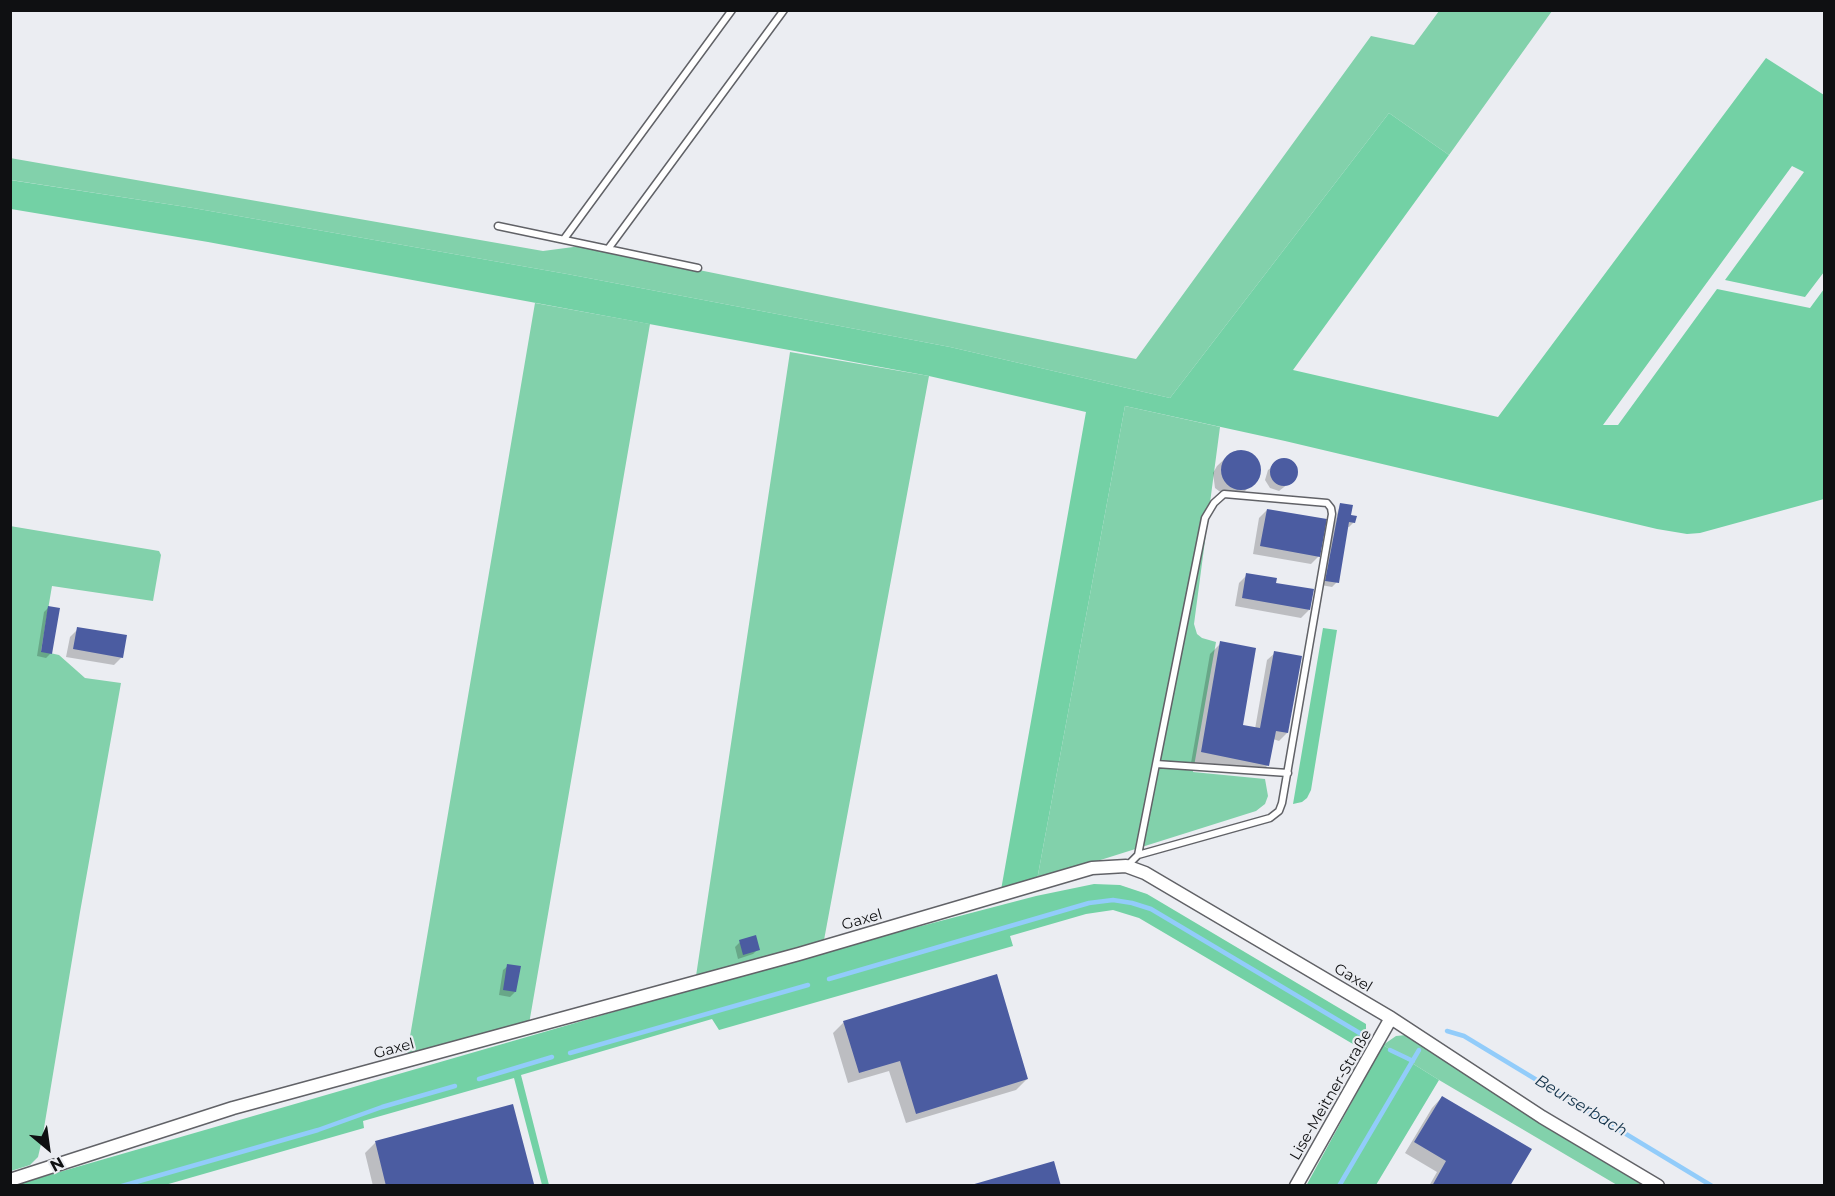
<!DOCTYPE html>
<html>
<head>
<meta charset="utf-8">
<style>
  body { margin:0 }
  #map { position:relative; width:1835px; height:1196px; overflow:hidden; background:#ebedf2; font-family:Montserrat,sans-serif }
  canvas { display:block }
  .frame { position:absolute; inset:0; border:12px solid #0f1012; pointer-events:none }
  .north { position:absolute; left:18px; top:1118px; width:60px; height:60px; -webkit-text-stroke:4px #ebedf2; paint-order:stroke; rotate:151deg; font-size:16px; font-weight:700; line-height:24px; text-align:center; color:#0f1012 }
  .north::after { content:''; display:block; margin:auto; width:21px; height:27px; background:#0f1012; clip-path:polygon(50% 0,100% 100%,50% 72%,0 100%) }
</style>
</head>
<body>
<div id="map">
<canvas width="1835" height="1196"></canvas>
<div class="frame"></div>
<div class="north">N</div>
</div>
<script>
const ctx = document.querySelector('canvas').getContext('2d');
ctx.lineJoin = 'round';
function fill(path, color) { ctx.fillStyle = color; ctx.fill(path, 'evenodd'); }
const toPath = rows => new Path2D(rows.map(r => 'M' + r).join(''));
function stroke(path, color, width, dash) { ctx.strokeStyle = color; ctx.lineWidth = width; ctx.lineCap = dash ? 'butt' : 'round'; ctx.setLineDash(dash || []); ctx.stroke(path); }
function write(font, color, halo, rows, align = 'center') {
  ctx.font = font + ' Montserrat,sans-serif'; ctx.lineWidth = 4.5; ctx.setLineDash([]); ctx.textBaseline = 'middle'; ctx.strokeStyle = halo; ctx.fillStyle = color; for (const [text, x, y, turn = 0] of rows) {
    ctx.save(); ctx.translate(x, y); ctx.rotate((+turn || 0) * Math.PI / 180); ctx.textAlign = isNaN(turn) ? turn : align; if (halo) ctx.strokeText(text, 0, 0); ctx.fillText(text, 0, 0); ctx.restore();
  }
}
fill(toPath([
  [1439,11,1552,11,1449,155,1389,113,1170,398,950,347,567,274,193,208,11,180,10,158,543,251,581,246,1136,359,1371,36,1414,45],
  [535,303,650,324,529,1024,406,1060],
  [790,352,929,376,824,940,696,976],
  [1125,406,1220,427,1194,624,1197,634,1202,638,1216,642,1193,772,1265,779,1268,796,1265,804,1256,811,1037,880],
  [10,526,159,551,161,555,153,601,52,586,41,651,59,655,85,678,121,683,80,912,42,1140,38,1157,30,1165,11,1171],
  [1406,1035,1647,1185,1617,1185,1439,1080,1383,1045,1396,1036]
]), '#82d1ab');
fill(toPath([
  [1766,58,1824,95,1824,272,1805,297,1725,280,1804,172,1792,166,1603,425,1618,425,1717,289,1810,308,1824,289,1824,499,1700,533,1687,534,1657,529,1285,441,1125,406,1037,880,1001,890,1086,412,929,376,208,242,11,209,10,180,193,208,567,274,950,347,1170,398,1389,113,1449,155,1293,370,1498,417],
  [1323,628,1337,630,1311,790,1307,798,1302,802,1293,804],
  [1094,884,1120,885,1147,894,1366,1024,1366,1035,1358,1047,1139,918,1113,910,1086,914,1010,936,1013,946,719,1030,712,1019,521,1075,549,1185,542,1185,514,1078,363,1121,364,1128,165,1185,11,1186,814,954,1036,896],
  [1383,1045,1439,1080,1376,1185,1306,1186]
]), '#73d1a5');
fill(toPath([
  [1238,450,1252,454,1260,467,1259,475,1255,481,1241,495,1227,497,1215,488,1213,473,1217,466,1231,453],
  [1282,460,1291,462,1296,471,1293,480,1279,491,1270,488,1265,480,1268,470],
  [1340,504,1349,520,1354,522,1349,527,1347,527,1337,582,1332,587,1321,585,1332,525,1335,522],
  [1267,510,1319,556,1311,564,1253,554,1259,518],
  [1247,575,1274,584,1309,610,1301,618,1235,606,1239,583],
  [49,607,51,653,46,658,37,656,44,612],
  [78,629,122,657,114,665,66,657,70,637],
  [1221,643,1240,730,1255,729,1267,660,1275,653,1287,733,1279,741,1273,739,1268,765,1260,773,1228,766,1225,769,1191,763,1210,654],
  [740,942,758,949,753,954,738,959,735,947],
  [508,966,515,992,510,997,499,995,503,970],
  [844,1022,1027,1079,1016,1090,906,1123,889,1071,848,1083,833,1033],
  [1442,1097,1509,1186,1429,1186,1437,1172,1405,1153,1432,1108],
  [375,1143,533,1183,530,1186,373,1186,365,1153]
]), '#0003');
stroke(toPath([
  [829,979,1089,903,1113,900,1132,903,1151,909,1368,1038],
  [1447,1031,1464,1036,1712,1186],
  [1390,1050,1413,1061],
  [570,1053,808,985],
  [479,1079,552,1057],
  [122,1186,318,1130,382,1107,455,1086],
  [1339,1186,1419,1050]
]), '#92ccfa', 4.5);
fill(toPath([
  '1221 470a20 20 0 1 1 40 0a20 20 0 1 1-40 0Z',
  '1270 472a14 14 0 1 1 28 0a14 14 0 1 1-28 0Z',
  [1340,503,1353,505,1351,515,1357,516,1355,523,1349,522,1339,583,1325,581],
  [1267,509,1327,519,1320,557,1260,546],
  [1246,573,1277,578,1276,583,1314,589,1310,610,1242,598],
  [48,606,60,608,52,654,41,652],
  [77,627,127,635,123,658,73,649],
  [1220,641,1256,648,1243,725,1260,728,1274,651,1302,656,1288,733,1276,731,1269,766,1201,752],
  [756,935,760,950,743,955,739,940],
  [507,964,521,966,516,992,503,990],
  [997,974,1028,1079,916,1114,900,1061,859,1073,843,1021],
  [1442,1096,1532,1149,1510,1186,1432,1186,1446,1161,1414,1142],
  [513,1104,534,1184,527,1186,386,1186,375,1141],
  [1054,1161,1061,1186,971,1186,971,1185]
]), '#4b5ca1');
const service = toPath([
  [498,226,698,268],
  [564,239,732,10],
  [608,249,784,10],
  [1138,855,1156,764,1288,773],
  [1127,866,1138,855,1270,818,1279,811,1282,803,1332,514,1331,508,1327,503,1224,494,1214,503,1205,518,1156,764]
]);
const minor = toPath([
  [10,1180,233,1108,799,954,1092,868,1126,866,1145,873,1391,1018,1542,1117,1658,1186],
  [1296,1186,1391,1018]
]);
stroke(service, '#616267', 9);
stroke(minor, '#616267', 15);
stroke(service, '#fff', 6);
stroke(minor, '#fff', 12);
write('15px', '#0f1012', '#ebedf2', [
  ["Gaxel",862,920,-16],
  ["Gaxel",1353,978,31],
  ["Gaxel",394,1049,-15],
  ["Lise-Meitner-Straße",1331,1095,-60]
]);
write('italic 16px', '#123249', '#ebedf2', [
  ["Beurserbach",1581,1106,31]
]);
</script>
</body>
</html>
